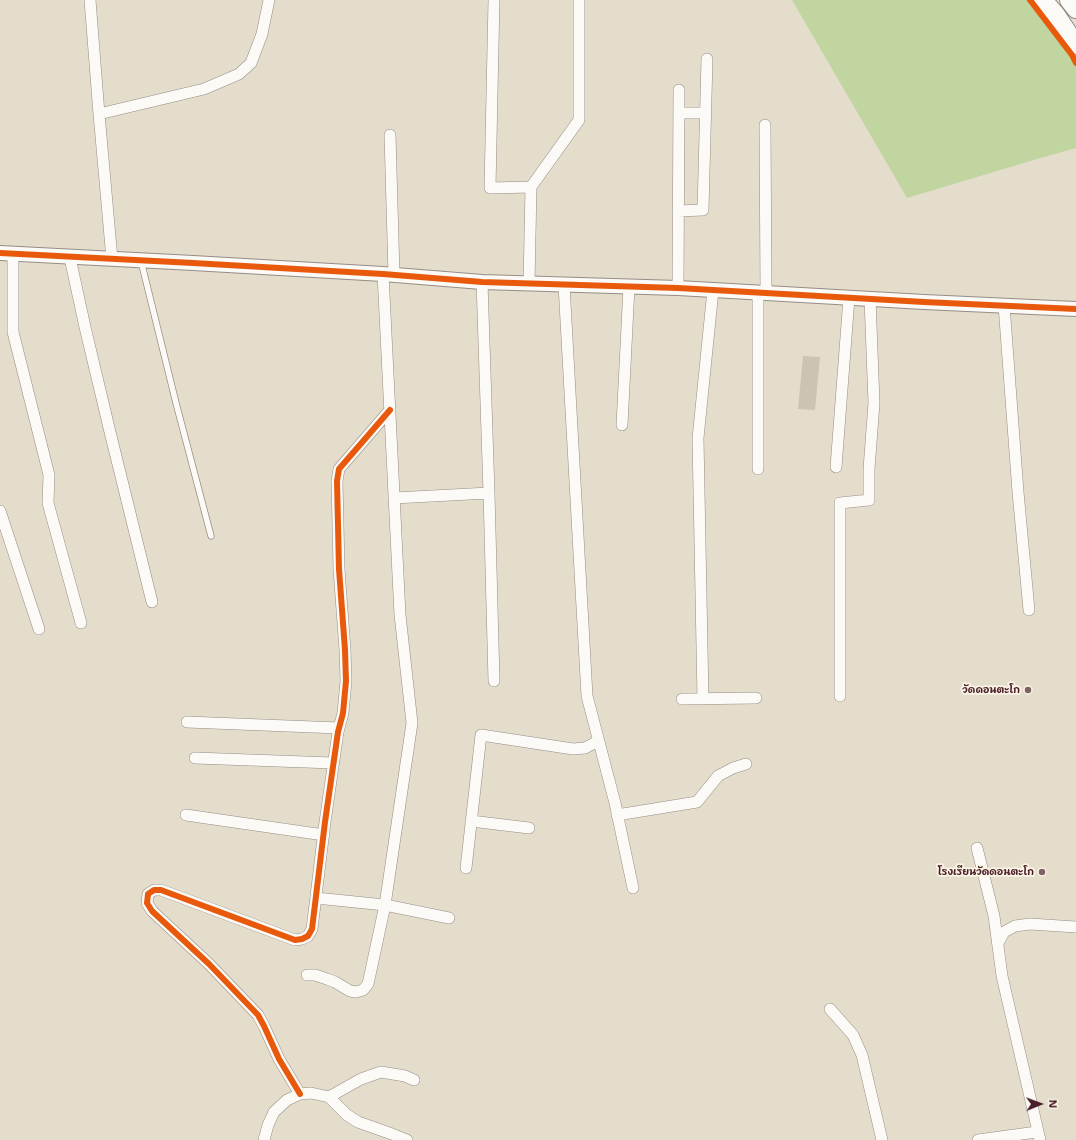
<!DOCTYPE html>
<html>
<head>
<meta charset="utf-8">
<style>
  body { margin:0 }
  #map { position:relative; width:1076px; height:1140px; overflow:hidden; background:#e4ddcc; font-family:"Shantell Sans",sans-serif }
  canvas { display:block }
  .north { position:absolute; left:1020px; top:1084px; width:40px; height:40px; -webkit-text-stroke:3px #fcf5e5; paint-order:stroke; rotate:89deg; font-size:11px; font-weight:700; line-height:16px; text-align:center; color:#4a1f2b }
  .north::after { content:''; display:block; margin:auto; width:14px; height:18px; background:#4a1f2b; clip-path:polygon(50% 0,100% 100%,50% 72%,0 100%) }
</style>
</head>
<body>
<div id="map">
<canvas width="1076" height="1140"></canvas>
<div class="north">N</div>
</div>
<script>
const ctx = document.querySelector('canvas').getContext('2d');
ctx.lineJoin = 'round';
function fill(path, color) { ctx.fillStyle = color; ctx.fill(path, 'evenodd'); }
const toPath = rows => new Path2D(rows.map(r => 'M' + r).join(''));
function stroke(path, color, width, dash) { ctx.strokeStyle = color; ctx.lineWidth = width; ctx.lineCap = dash ? 'butt' : 'round'; ctx.setLineDash(dash || []); ctx.stroke(path); }
function write(font, color, halo, rows, align = 'center') {
  ctx.font = font + ' "Shantell Sans","Playpen Sans Thai",sans-serif'; ctx.lineWidth = 3.5; ctx.setLineDash([]); ctx.textBaseline = 'middle'; ctx.strokeStyle = halo; ctx.fillStyle = color; for (const [text, x, y, turn = 0] of rows) {
    ctx.save(); ctx.translate(x, y); ctx.rotate((+turn || 0) * Math.PI / 180); ctx.textAlign = isNaN(turn) ? turn : align; if (halo) ctx.strokeText(text, 0, 0); ctx.fillText(text, 0, 0); ctx.restore();
  }
}
fill(toPath([
  [792,0,1032,0,1076,60,1076,148,1037,159,907,198]
]), '#c0d59f');
fill(toPath([
  [803,356,820,357,815,410,798,409]
]), '#cdc3b4');
const service = toPath([
  [141,261,176,403,211,536]
]);
const minor = toPath([
  [90,0,99,114,112,259],
  [494,0,490,188,531,187],
  [679,113,705,113],
  [99,114,204,89,239,74,251,63,262,34,269,0],
  [765,125,766,293],
  [390,135,394,275],
  [678,211,703,210,707,59],
  [13,254,13,332,49,475,48,503,81,623],
  [70,258,85,327,110,432,152,602],
  [482,282,489,493,494,681],
  [529,284,531,187,579,120,579,0],
  [564,285,587,696,615,803,633,888],
  [678,288,679,90],
  [1004,305,1018,492,1029,610],
  [622,425,629,287],
  [836,467,849,298],
  [758,469,758,292],
  [394,498,489,493],
  [0,511,39,629],
  [840,696,840,503,869,500,869,469,874,403,870,299],
  [682,699,756,698],
  [703,699,698,438,713,290],
  [187,722,339,728],
  [195,758,333,763],
  [186,815,324,835],
  [617,815,697,802,718,776,733,768,746,764],
  [471,821,529,828],
  [977,848,994,916,1002,976,1040,1140],
  [466,868,481,735,573,749,585,748,598,741],
  [316,898,385,905,449,918],
  [998,943,1004,932,1015,926,1030,924,1076,927],
  [307,975,315,975,327,979,335,982,350,991,356,992,363,990,368,984,385,905,412,723,400,615,383,274],
  [830,1009,853,1035,862,1055,882,1140],
  [300,1094,279,1059,264,1026,258,1015,209,964,152,911,147,903,148,894,154,890,161,890,295,940,302,939,308,936,312,929,325,822,338,732,343,713,346,681,345,650,339,569,337,481,339,469,390,410],
  [329,1097,361,1079,381,1072,405,1076,414,1080],
  [264,1140,268,1125,274,1112,287,1100,300,1094,311,1093,329,1097,347,1115,358,1122,392,1134,407,1140],
  [978,1140,1037,1132]
]);
const tertiary = toPath([
  [0,253,193,263,383,274,482,282,678,288,924,302,1076,309]
]);
const primary = toPath([
  [1043,0,1056,15,1076,45],
  [1069,0,1076,9]
]);
stroke(service, '#968c85', 7);
stroke(minor, '#968c85', 12);
stroke(tertiary, '#968c85', 16);
stroke(primary, '#968c85', 20);
stroke(service, '#fbfaf7', 5.5);
stroke(minor, '#fbfaf7', 11);
stroke(tertiary, '#fbfaf7', 14);
stroke(primary, '#fbfaf7', 18);
stroke(toPath([
  [1030,0,1072,55,1076,63],
  [0,253,193,263,383,274,482,282,678,288,924,302,1076,309],
  [300,1094,279,1059,264,1026,258,1015,209,964,152,911,147,903,148,894,154,890,161,890,295,940,302,939,308,936,312,929,325,822,338,732,343,713,346,681,345,650,339,569,337,481,339,469,390,410]
]), '#e8590c', 6);
for (const [x, y, r, color] of [
  [1028,690,4,"#806263"],
  [1042,872,4,"#806263"]
]) { const dot = new Path2D(); dot.arc(x, y, r, 0, 2 * Math.PI); ctx.fillStyle = color; ctx.fill(dot); stroke(dot, '#fcf5e5', 1.5); }
write('bold 10px', '#4a1f2b', '#fcf5e5', [
  ["วัดดอนตะโก",1020,690],
  ["โรงเรียนวัดดอนตะโก",1034,872]
], 'right');
</script>
</body>
</html>
